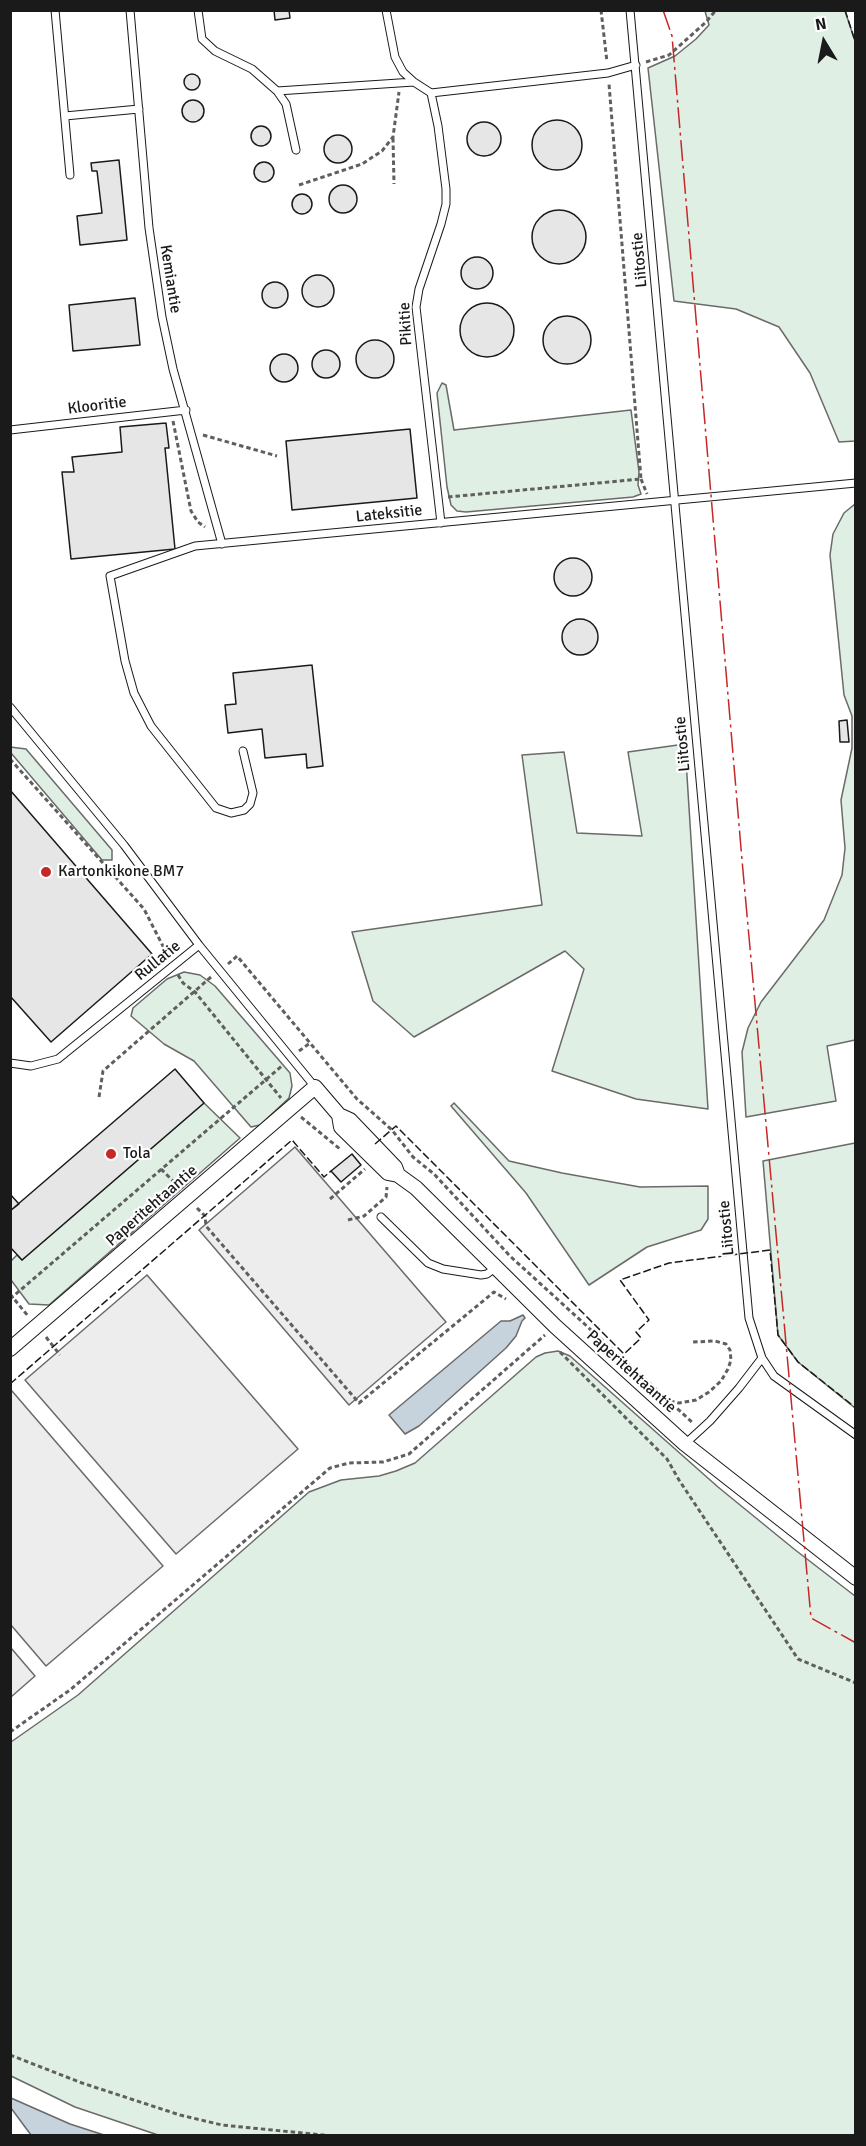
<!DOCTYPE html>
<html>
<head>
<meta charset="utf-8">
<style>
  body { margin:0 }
  #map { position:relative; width:866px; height:2146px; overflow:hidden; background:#fff; font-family:Signika,sans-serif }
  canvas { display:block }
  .frame { position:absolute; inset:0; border:12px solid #1a1a1a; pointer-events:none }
  .north { position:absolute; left:794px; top:12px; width:60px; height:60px; -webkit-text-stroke:4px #fff; paint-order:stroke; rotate:350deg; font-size:16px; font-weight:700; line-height:24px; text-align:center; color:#1a1a1a }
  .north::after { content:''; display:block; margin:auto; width:21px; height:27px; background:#1a1a1a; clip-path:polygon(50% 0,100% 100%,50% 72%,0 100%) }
</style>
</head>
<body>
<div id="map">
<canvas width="866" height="2146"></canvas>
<div class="frame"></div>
<div class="north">N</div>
</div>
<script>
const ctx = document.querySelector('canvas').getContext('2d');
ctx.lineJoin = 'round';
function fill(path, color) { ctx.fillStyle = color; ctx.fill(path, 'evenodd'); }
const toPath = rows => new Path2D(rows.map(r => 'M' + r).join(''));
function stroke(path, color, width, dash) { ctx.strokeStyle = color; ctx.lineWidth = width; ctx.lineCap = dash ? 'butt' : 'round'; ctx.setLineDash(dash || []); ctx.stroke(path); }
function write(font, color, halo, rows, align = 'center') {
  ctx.font = font + ' Signika,sans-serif'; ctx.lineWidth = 4.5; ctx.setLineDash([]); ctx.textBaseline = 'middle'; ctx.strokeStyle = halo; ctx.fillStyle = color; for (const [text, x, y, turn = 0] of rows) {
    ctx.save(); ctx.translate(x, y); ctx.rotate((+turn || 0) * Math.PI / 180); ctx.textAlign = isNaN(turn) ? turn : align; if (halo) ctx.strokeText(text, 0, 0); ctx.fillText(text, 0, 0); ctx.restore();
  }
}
const green = toPath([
  [705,11,845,11,856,44,855,441,839,442,810,373,779,327,736,309,674,301,648,68,675,56,696,39,709,25,705,11],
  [442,383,446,385,454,430,631,410,639,472,638,485,641,494,633,497,466,512,457,511,451,505,447,487,437,393,442,383],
  [855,504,855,1040,827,1046,836,1101,746,1117,742,1052,748,1028,761,1002,824,920,842,875,845,848,841,800,852,748,852,716,844,695,830,555,833,534,844,513,855,504],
  [685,744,708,1109,636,1099,552,1071,584,969,565,951,414,1037,373,1001,352,932,542,905,522,755,564,752,577,833,642,836,628,752,685,744],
  [10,747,26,749,112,850,112,860,102,860,11,753,10,747],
  [184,972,200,975,215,986,290,1073,292,1086,289,1098,260,1125,251,1127,194,1061,164,1044,131,1016,133,1008,167,979,184,972],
  [204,1103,240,1138,49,1305,29,1304,11,1280,11,1261,17,1255,22,1260,204,1103],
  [454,1103,509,1161,562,1173,640,1187,708,1186,708,1219,701,1230,647,1247,589,1285,526,1193,451,1106,454,1103],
  [855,1143,856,1143,855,1408,798,1362,778,1335,763,1161,855,1143],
  [558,1351,570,1356,718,1487,794,1549,855,1596,855,2135,158,2135,75,2107,11,2076,11,1742,78,1695,309,1492,341,1480,379,1476,396,1471,415,1463,536,1357,545,1353,558,1351]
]);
fill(green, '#e0efe3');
stroke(green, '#6a6a6a', 1.5);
const parking = toPath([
  [295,1147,446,1322,349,1405,199,1230,295,1147],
  [147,1275,298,1449,176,1554,25,1380,147,1275],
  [12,1391,163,1566,46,1666,11,1625,10,1393,12,1391],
  [11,1648,35,1676,11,1697,10,1697,11,1648]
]);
fill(parking, '#ededed');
stroke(parking, '#6a6a6a', 1.5);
const water = toPath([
  [523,1315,525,1318,522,1321,516,1336,506,1348,419,1426,405,1434,389,1415,501,1321,510,1321,523,1315],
  [11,2098,70,2124,104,2135,31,2135,11,2108,11,2098]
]);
fill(water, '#c6d2dc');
stroke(water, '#6a6a6a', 1.5);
const building = toPath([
  [274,10,289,10,290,18,275,20,274,10],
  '184 82a8 8 0 1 1 16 0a8 8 0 1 1-16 0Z',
  '182 111a11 11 0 1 1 22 0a11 11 0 1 1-22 0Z',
  '532 145a25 25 0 1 1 50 0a25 25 0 1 1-50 0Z',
  '467 139a17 17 0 1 1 34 0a17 17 0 1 1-34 0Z',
  '251 136a10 10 0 1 1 20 0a10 10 0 1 1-20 0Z',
  '324 149a14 14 0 1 1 28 0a14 14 0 1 1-28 0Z',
  [119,160,127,240,80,245,77,216,102,213,97,171,92,171,91,163,119,160],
  '254 172a10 10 0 1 1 20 0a10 10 0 1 1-20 0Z',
  '329 199a14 14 0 1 1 28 0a14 14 0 1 1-28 0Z',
  '292 204a10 10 0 1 1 20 0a10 10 0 1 1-20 0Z',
  '532 237a27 27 0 1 1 54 0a27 27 0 1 1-54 0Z',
  '461 273a16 16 0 1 1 32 0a16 16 0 1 1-32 0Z',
  '302 291a16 16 0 1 1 32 0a16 16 0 1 1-32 0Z',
  '262 295a13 13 0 1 1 26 0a13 13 0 1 1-26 0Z',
  [135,298,140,345,73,351,69,305,135,298],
  '460 330a27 27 0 1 1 54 0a27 27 0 1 1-54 0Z',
  '543 340a24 24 0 1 1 48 0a24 24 0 1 1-48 0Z',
  '356 359a19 19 0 1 1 38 0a19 19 0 1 1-38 0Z',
  '312 364a14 14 0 1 1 28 0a14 14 0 1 1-28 0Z',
  '270 368a14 14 0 1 1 28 0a14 14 0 1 1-28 0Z',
  [166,423,169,448,165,448,175,549,71,559,62,472,74,472,72,457,122,452,120,427,166,423],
  [410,429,417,498,292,510,286,441,410,429],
  '554 577a19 19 0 1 1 38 0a19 19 0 1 1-38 0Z',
  '562 637a18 18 0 1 1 36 0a18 18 0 1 1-36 0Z',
  [312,665,323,766,307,768,306,754,265,758,262,729,228,733,225,705,236,704,233,673,312,665],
  [847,720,849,742,840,742,839,721,847,720],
  [10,790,152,954,51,1042,10,996,10,790],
  [175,1069,204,1103,22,1260,10,1247,10,1211,175,1069],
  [352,1154,361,1165,341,1182,331,1171,352,1154],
  [10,1194,19,1204,10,1211,10,1194]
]);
fill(building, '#e6e6e6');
stroke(building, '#1a1a1a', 1.5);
const service = toPath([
  [55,10,70,175],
  [130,10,149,228,162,317,173,369,222,544],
  [198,10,202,39,215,51,252,69,277,91,414,82,431,93,608,73,636,65],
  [386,10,395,57,403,72,414,82],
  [630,10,749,1318,762,1358,774,1376,856,1435],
  [277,91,286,104,296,150],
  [431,93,438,126,446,189,446,204,441,224,419,289,416,307,441,523],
  [65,116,139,109],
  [10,430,186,410],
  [10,707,124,845,199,945],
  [243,751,253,793,250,804,244,810,231,813,216,808,151,726,134,693,125,661,110,576,195,546,856,483],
  [10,1063,31,1066,58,1059,199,945,315,1087],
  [381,1217,428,1263,443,1269,481,1275,487,1274,495,1268],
  [685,1444,710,1421,739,1388,762,1358]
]);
const minor = toPath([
  [339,1115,350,1120,395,1167,398,1175,388,1173,341,1127,339,1115],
  [398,1175,416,1188,555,1326,685,1444,856,1578],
  [10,1349,315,1087,339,1115]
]);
stroke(service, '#1a1a1a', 9);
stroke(minor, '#1a1a1a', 16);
stroke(toPath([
  [601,10,607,62],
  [646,62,669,55,706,22,716,10],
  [393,138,394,184],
  [299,185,362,164,382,151,393,137,399,92],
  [173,421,191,511,198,522,205,527],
  [203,435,277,456],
  [641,479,647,494],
  [448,497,641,479,609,84],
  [10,759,144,909,168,956],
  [228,964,237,956,357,1099,392,1130,413,1157,434,1174,510,1256,693,1423],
  [178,975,183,983,195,992,281,1098],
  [299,1051,310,1043],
  [99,1097,103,1071,211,977],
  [301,1117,340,1149],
  [161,1169,179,1187],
  [330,1199,365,1169],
  [197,1208,205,1216,206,1226,359,1403,494,1292,506,1299],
  [348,1220,364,1216,386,1197,387,1187],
  [10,1294,28,1316],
  [10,1299,283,1065],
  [46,1337,60,1355],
  [560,1352,667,1459,679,1480,798,1659,856,1683],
  [670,1401,679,1403,696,1400,709,1392,721,1381,728,1369,731,1360,730,1350,726,1344,715,1341,692,1342],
  [10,1732,70,1690,330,1468,349,1463,383,1462,409,1454,545,1335],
  [10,2055,82,2083,180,2115,222,2125,332,2136]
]), '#5f5f5f', 3, [4.5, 3]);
stroke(service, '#fff', 7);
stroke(minor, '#fff', 14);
stroke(toPath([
  [845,10,856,44],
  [375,1144,396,1126,624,1354,641,1338,636,1332,649,1320,620,1280,669,1263,770,1250,778,1335,798,1362,856,1408],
  [10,1384,292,1140,324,1177,331,1171]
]), '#1a1a1a', 1.5, [8, 3]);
stroke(toPath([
  [663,10,672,36,742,860,811,1618,856,1643]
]), '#c62828', 1.5, [21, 4.5, 3, 4.5]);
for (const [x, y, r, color] of [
  [46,872,6,"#c62828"],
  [111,1154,6,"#c62828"]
]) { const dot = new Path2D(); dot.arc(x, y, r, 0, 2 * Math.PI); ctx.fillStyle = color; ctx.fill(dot); stroke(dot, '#fff', 2); }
write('16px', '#1a1a1a', '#fff', [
  ["Liitostie",640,260,-95],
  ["Kemiantie",170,279,81],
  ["Pikitie",406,324,-93],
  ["Klooritie",97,406,-7],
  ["Lateksitie",389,514,-6],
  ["Liitostie",683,744,-95],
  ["Rullatie",158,961,-39],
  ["Paperitehtaantie",152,1206,-41],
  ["Liitostie",727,1228,-95],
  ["Paperitehtaantie",631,1372,42]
]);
write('16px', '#1a1a1a', '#fff', [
  ["Kartonkikone BM7",58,872],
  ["Tola",123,1154]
], 'left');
</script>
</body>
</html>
